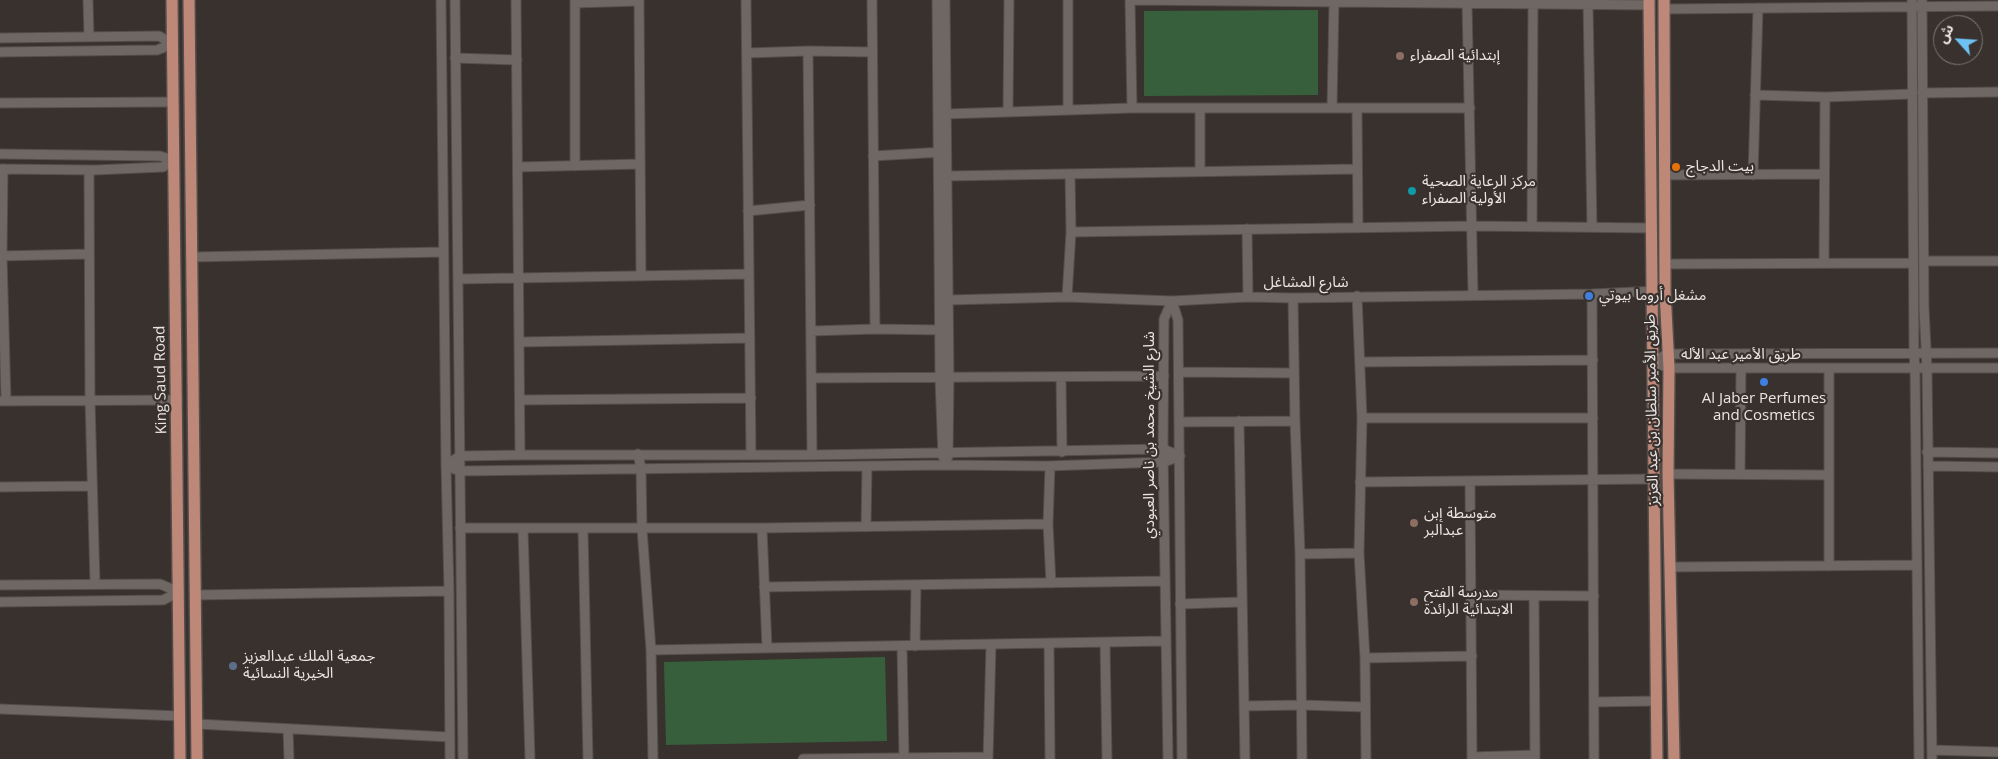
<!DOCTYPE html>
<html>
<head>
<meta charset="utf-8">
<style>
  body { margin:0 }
  #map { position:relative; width:1998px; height:759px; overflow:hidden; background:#38312e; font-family:"Open Sans","Noto Sans Arabic",sans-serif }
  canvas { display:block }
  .north { position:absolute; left:1933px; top:15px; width:50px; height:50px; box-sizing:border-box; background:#38312e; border:1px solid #7f7976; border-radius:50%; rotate:296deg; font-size:14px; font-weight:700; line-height:20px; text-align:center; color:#eae5e3 }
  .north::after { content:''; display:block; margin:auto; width:18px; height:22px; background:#6ec2f3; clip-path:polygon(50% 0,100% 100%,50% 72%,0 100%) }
</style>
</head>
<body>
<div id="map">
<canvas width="1998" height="759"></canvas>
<div class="north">ش</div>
</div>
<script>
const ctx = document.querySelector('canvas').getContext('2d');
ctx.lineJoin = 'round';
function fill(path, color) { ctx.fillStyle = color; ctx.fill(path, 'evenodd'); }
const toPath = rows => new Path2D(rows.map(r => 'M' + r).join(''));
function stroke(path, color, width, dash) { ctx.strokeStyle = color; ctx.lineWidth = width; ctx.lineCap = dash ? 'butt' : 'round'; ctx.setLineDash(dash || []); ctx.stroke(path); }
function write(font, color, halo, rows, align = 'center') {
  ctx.font = font + ' "Open Sans","Noto Sans Arabic",sans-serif'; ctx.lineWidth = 4.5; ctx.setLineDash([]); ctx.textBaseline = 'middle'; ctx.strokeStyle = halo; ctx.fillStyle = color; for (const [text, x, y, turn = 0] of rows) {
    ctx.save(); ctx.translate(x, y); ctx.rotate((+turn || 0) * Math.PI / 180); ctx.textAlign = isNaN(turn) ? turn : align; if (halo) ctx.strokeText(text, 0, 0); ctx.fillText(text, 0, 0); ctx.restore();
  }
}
fill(toPath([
  [1318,10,1318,95,1144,96,1144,11],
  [885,657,887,741,666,745,664,662]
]), '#385f3c');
const minor = toPath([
  [88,0,89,37],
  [441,0,446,465,449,591,450,759],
  [455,0,463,759],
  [516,0,520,455],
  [639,0,641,276],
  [746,0,751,454],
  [872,0,875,329],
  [937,0,940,379,943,457],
  [945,0,949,378,948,457],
  [1068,0,1068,110],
  [1130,0,1649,5],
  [1130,0,1132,108],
  [1912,0,1914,354,1915,369,1919,759],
  [1922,0,1924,307,1927,369,1932,759],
  [575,3,639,1],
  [1467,3,1473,294],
  [1588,4,1592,227],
  [1664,9,1998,6],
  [0,38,159,36,173,44],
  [808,51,812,455],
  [0,52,157,50,173,44],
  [747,53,808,51,872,52],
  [455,58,517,60],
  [1922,93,1998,92],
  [1755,95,1825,97,1912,94],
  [0,103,172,102],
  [1200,108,1200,171],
  [1332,108,1334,2],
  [1357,108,1358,228],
  [1008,111,1009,0],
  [946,114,1132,108,1470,108],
  [0,154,160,156,173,160],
  [873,156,943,152],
  [575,166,575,0],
  [518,167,640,164],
  [0,169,95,170,163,167,173,160],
  [3,169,2,256,6,400],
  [89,170,90,400,95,583],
  [1665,175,1824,174],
  [1753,175,1758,8],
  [947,176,1357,169],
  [748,211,810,205],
  [1532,227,1533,4],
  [1247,229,1248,297],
  [1071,232,1473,226,1651,228],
  [0,256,89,254],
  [191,257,443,252],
  [1924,261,1998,261],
  [1824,263,1825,97],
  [1665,264,1913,263],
  [458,279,749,274],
  [1592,294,1594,759],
  [1357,296,1362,418,1359,553,1365,658,1366,759],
  [1067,297,1071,232,1070,174],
  [1293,298,1295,421,1300,554,1302,759],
  [948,300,1067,297,1172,301,1248,297,1293,298,1592,294,1657,291],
  [1172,301,1178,320,1182,759],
  [811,331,875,329,943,330],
  [520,342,750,338],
  [1998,353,1667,354,1653,362,1669,368,1998,368],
  [1361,362,1593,360],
  [1829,369,1829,566],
  [1179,372,1294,373],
  [812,378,1164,376],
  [1061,378,1062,452],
  [520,400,751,398],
  [0,401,177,400],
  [1362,418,1593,418],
  [1239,421,1245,759],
  [1180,422,1295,421],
  [1927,452,1998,453],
  [638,454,641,468,642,529,651,650,653,759],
  [446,465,460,456,520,455,812,455,1163,449,1180,456],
  [1050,466,1048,524,1051,583],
  [1928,466,1998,467],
  [454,469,460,471,946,465,1047,466,1164,462,1180,456],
  [1668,474,1829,475],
  [1740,474,1741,369],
  [1360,482,1654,479],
  [1470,482,1472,759],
  [0,487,92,486],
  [866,527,867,466],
  [460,528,762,528,1048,524],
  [762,528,767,648],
  [523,529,530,759],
  [583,529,588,759],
  [1300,554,1359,553],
  [1671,567,1917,565],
  [0,585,160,584,179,592],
  [764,587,1165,581],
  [196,595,449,591],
  [1471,595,1594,596],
  [1534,596,1535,759],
  [0,602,163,600,179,592],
  [1180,604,1242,602],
  [1105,643,1107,759],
  [1049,644,1050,759],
  [902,646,904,758],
  [915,646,916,585],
  [651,650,1165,641],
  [1365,658,1472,656],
  [1594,702,1656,701],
  [1244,706,1302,705,1365,707],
  [0,709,180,716],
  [197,724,449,737],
  [288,729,289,759],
  [1932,750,1998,752],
  [1472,757,1535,755],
  [803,759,988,757],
  [988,759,991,645],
  [1168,759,1163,449,1164,319,1172,301]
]);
const major = toPath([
  [172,0,180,759],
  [189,0,197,759],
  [1649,0,1657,759],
  [1664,0,1665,291,1669,368,1668,474,1674,759]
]);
stroke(minor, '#544e4b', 11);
stroke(major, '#544e4b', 14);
stroke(minor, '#6f6764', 9);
stroke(major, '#be8879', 11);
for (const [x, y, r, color] of [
  [1400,56,5,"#8d6e63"],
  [1676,167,5,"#e8710a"],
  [1412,191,5,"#0f9aa8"],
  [1589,296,5,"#3f7fe0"],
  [1764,382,5,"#3f7fe0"],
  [1414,523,5,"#8d6e63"],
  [1414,602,5,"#8d6e63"],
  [233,666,5,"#5c6f8a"]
]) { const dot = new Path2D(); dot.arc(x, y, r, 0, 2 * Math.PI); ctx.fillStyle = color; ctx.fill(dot); stroke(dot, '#38312e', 2); }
write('15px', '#eae5e3', '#38312e', [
  ["إبتدائية الصفراء",1410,56],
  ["بيت الدجاج",1686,167],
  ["مركز الرعاية الصحية",1422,182],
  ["الأولية الصفراء",1422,199],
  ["مشغل أروما بيوتي",1599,296],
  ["Al Jaber Perfumes",1764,399,"center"],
  ["and Cosmetics",1764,416,"center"],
  ["متوسطة إبن",1424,514],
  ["عبدالبر",1424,531],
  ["مدرسة الفتح",1424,593],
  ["الابتدائية الرائدة",1424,610],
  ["جمعية الملك عبدالعزيز",243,657],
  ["الخيرية النسائية",243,674]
], 'left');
write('15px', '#eae5e3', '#38312e', [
  ["شارع المشاغل",1306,283],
  ["طريق الأمير عبد الأله",1741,355],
  ["King Saud Road",161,380,-91],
  ["طريق الأمير سلطان بن عبد العزيز",1652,410,-91],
  ["شارع الشيخ محمد بن ناصر العبودي",1150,435,-90]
]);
</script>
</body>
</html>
